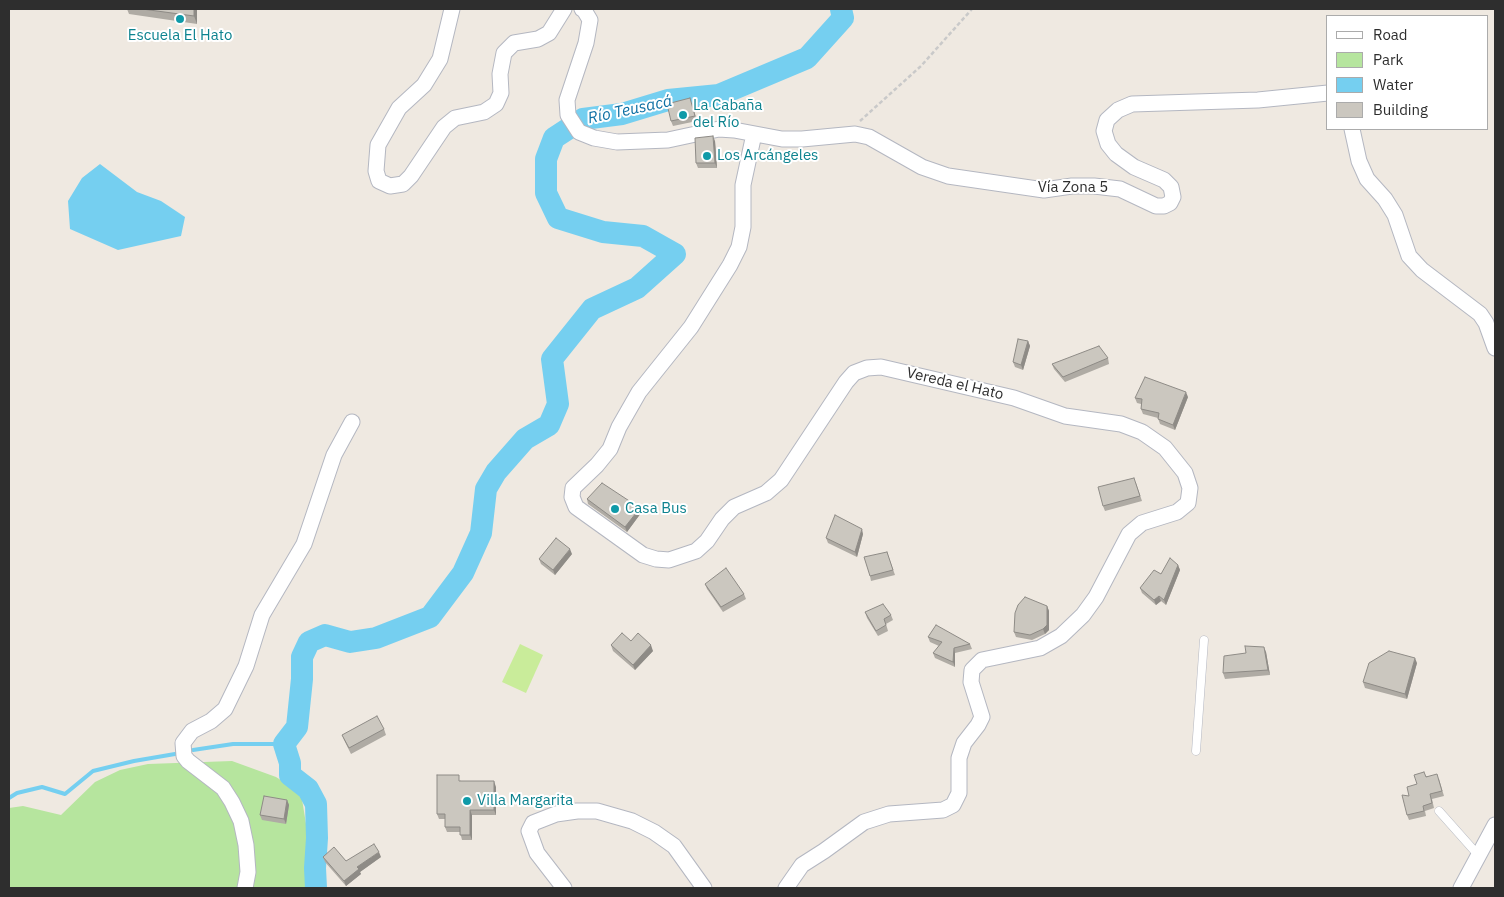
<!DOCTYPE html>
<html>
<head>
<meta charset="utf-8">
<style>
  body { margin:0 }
  #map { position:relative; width:1504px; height:897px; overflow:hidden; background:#efe9e1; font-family:"IBM Plex Sans",sans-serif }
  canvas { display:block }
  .frame { position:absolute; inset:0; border:10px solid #2e2e2e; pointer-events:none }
  .legend { position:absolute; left:1326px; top:15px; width:162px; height:115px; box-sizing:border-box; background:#fff; border:1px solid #ababab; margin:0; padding:6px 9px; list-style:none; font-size:15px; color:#2e2e2e }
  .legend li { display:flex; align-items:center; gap:10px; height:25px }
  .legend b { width:25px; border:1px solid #ababab }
</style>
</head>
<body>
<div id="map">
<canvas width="1504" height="897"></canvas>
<div class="frame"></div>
<ul class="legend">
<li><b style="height:6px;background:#fff"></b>Road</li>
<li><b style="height:14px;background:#b6e59e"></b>Park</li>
<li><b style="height:14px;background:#75cff0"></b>Water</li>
<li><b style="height:14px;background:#cbc7bf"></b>Building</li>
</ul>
</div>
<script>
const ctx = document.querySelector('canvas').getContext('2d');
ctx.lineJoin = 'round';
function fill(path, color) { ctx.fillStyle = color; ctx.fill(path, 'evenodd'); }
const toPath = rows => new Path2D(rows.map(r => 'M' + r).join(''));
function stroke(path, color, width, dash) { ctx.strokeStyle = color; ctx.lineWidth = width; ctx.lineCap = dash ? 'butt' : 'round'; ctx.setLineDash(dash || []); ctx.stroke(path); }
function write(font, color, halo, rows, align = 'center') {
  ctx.font = font + ' "IBM Plex Sans",sans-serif'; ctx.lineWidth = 4; ctx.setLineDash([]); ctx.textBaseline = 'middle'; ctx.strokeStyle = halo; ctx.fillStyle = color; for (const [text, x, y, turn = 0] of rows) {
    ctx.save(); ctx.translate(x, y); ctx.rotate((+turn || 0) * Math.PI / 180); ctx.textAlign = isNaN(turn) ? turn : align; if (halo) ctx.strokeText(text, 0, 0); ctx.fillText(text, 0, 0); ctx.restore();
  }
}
fill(toPath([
  [232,761,276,777,301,793,311,855,310,888,9,888,9,808,23,806,61,815,95,782,120,770,148,764]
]), '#b6e59e');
fill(toPath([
  [520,644,543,655,526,693,502,682]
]), '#c9ec9a');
fill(toPath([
  [100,164,137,192,161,201,185,217,181,236,118,250,70,229,68,201,82,178]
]), '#75cff0');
stroke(toPath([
  [193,750,233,744,284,744],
  [9,798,17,793,42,787,65,794,93,771,134,761,175,754]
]), '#75cff0', 4);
stroke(toPath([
  [316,888,315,868,317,838,316,804,308,789,290,775,290,763,284,744,297,727,302,679,302,657,309,642,325,635,350,642,376,638,430,617,463,573,481,533,486,489,496,472,525,439,549,425,558,404,552,359,592,309,637,288,675,254,643,236,603,232,558,218,546,193,546,159,554,138,583,119,622,114,668,100,719,95,807,58,843,18,841,9]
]), '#75cff0', 22);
const lane = toPath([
  [1196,751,1204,640],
  [1439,811,1479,856]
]);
const street = toPath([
  [452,9,440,59,424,85,399,108,378,145,376,171,379,181,390,186,403,184,411,176,444,127,455,118,484,112,496,104,501,93,500,74,504,53,514,43,538,39,549,33,564,9],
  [582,9,584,10,590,20,586,43,567,100,568,115,579,132,594,138,617,142,668,140,719,129,734,130,782,139,802,139,855,134,869,137,922,167,948,176,1044,190,1072,186,1094,186,1120,189,1156,206,1164,206,1170,203,1173,197,1171,187,1164,180,1134,167,1116,154,1108,144,1104,131,1107,120,1118,110,1132,104,1258,100,1328,93],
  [1352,129,1359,161,1367,179,1385,199,1395,215,1409,256,1422,270,1480,314,1486,323,1495,348],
  [754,134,743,185,743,227,739,247,730,265,691,327,639,392,619,427,610,449,597,465,573,488,572,497,576,507,643,555,656,559,669,560,696,551,707,541,722,519,734,507,766,493,781,480,846,382,854,373,867,368,881,367,1014,398,1065,416,1121,424,1142,432,1165,448,1185,473,1190,488,1188,503,1177,512,1142,523,1129,534,1096,597,1083,615,1061,636,1040,648,982,660,972,670,971,682,982,717,978,725,964,743,959,758,959,793,953,805,943,810,889,814,864,822,824,851,802,865,786,888],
  [245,888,248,872,246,845,241,821,232,802,223,788,188,761,184,756,183,743,192,731,211,721,225,709,246,666,262,615,304,544,334,455,352,422],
  [564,888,537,853,529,831,533,823,556,814,577,811,597,811,632,821,654,832,674,846,704,888],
  [1461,888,1495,825]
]);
stroke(lane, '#b4b7c1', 9);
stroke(street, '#b4b7c1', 17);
stroke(toPath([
  [860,121,921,66,972,9]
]), '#c9c9c9', 2.5, [4, 2.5]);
stroke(lane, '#fff', 8);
stroke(street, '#fff', 15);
fill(toPath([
  [127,9,197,9,197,24,129,14],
  [692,103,697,121,673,126,671,121],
  [715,141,717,168,698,168,696,163],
  [1028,341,1030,346,1023,370,1015,367,1013,362],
  [1108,358,1109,364,1065,382,1054,369,1052,364],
  [1188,397,1175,430,1160,424,1158,418,1143,414,1141,409,1141,404,1137,403,1135,398],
  [1136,483,1142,501,1105,511,1103,506],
  [587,499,640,508,641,513,627,532,588,504],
  [863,534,857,557,828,543,826,538],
  [887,552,895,575,871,581,870,576],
  [572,554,555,575,541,564,539,559],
  [1178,565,1180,570,1166,605,1161,601,1156,605,1142,593,1140,588,1161,574],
  [705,584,744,594,746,599,723,612,707,589],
  [1047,606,1049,611,1049,630,1045,634,1032,640,1016,637,1014,632],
  [865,612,891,615,893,620,886,624,888,631,878,636,867,618],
  [928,637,970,644,972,649,955,653,955,667,935,658,933,653,939,646,930,642],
  [631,641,653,651,635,670,613,651,611,645],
  [1266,652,1270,675,1225,679,1223,673],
  [1417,663,1407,699,1365,688,1363,682],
  [384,729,386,735,351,754,344,740,342,735],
  [1426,776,1439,779,1444,796,1432,799,1434,808,1425,811,1426,816,1409,820,1407,815,1409,796,1417,784],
  [461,780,461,781,496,787,496,815,472,815,472,840,462,840,460,832,447,832,445,827,445,819,439,819,437,814],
  [287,800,289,805,286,824,262,820,260,815],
  [323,857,346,861,381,857,360,872,361,874,346,886,325,862]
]), '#afaba4');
fill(toPath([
  [194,9,197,9,197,24,194,16],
  [713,136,715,141,717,168,715,163],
  [1028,341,1030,346,1023,370,1021,365],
  [1186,392,1188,397,1175,430,1173,425],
  [640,508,641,513,627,532,625,527],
  [862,529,863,534,857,557,855,552],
  [570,549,572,554,555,575,553,570],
  [1178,565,1180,570,1166,605,1164,600],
  [1159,596,1161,601,1156,605,1154,600],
  [1047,606,1049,611,1049,630,1045,634,1043,629],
  [651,645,653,651,635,670,633,665],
  [1264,647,1266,652,1270,675,1268,670],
  [954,648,955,653,955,667,953,662],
  [1415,658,1417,663,1407,699,1405,694],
  [494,781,496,787,496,815,494,810],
  [287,800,289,805,286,824,284,819],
  [470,810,472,815,472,840,470,835],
  [379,852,381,857,360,872,361,874,346,886,344,881,357,867]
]), '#8e8b86');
const building = toPath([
  [142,9,194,9,194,16,142,9],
  [690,98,695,116,671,121,667,104,690,98],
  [713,136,715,163,696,163,695,138,713,136],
  [1018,339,1028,341,1021,365,1013,362,1018,339],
  [1099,346,1108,358,1063,377,1052,364,1099,346],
  [1145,377,1186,392,1173,425,1158,419,1159,413,1141,409,1142,399,1135,398,1145,377],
  [1134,478,1140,496,1103,506,1098,487,1134,478],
  [602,483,640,508,625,527,587,499,602,483],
  [835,515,862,529,855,552,826,538,835,515],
  [556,538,570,549,553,570,539,559,556,538],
  [887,552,893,570,870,576,864,557,887,552],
  [1170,558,1178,565,1164,600,1159,596,1154,600,1140,588,1154,570,1161,574,1170,558],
  [726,568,744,594,721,607,705,584,726,568],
  [1025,597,1047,606,1047,625,1043,629,1030,635,1014,632,1015,613,1018,605,1025,597],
  [883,604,891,615,884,619,886,625,876,631,865,612,883,604],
  [936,625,970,644,954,648,953,662,933,653,942,642,928,637,936,625],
  [622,633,631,641,638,633,651,645,633,665,611,645,622,633],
  [1245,646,1264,647,1268,670,1223,673,1224,656,1246,653,1245,646],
  [1389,651,1415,658,1405,694,1363,682,1369,663,1389,651],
  [377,716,384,729,349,748,342,735,377,716],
  [1424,772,1426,777,1437,774,1442,791,1430,794,1432,803,1423,806,1424,811,1407,815,1402,795,1409,796,1407,787,1417,784,1414,775,1424,772],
  [437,775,459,775,459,781,494,781,494,810,470,810,470,835,460,835,460,827,445,827,445,814,437,814,437,775],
  [264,796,287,800,284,819,260,815,264,796],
  [374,844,379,852,357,867,359,869,344,881,323,857,334,847,346,861,374,844]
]);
fill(building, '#cbc7bf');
stroke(building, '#8e8b86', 1);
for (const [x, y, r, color] of [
  [180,19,5,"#0f9aa8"],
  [683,115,5,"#0f9aa8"],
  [707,156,5,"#0f9aa8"],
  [615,509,5,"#0f9aa8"],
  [467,801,5,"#0f9aa8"]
]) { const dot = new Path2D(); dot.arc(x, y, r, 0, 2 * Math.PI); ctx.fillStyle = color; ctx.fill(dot); stroke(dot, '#fff', 2); }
write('15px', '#0d838f', '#fff', [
  ["Escuela El Hato",180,36,"center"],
  ["La Cabaña",693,106],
  ["del Río",693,123],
  ["Los Arcángeles",717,156],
  ["Casa Bus",625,509],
  ["Villa Margarita",477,801]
], 'left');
write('15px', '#2e2e2e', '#fff', [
  ["Vía Zona 5",1073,188],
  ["Vereda el Hato",955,384,13]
]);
write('italic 16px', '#0d6fa3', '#fff', [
  ["Río Teusacá",630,110,-12]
]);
</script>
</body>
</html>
